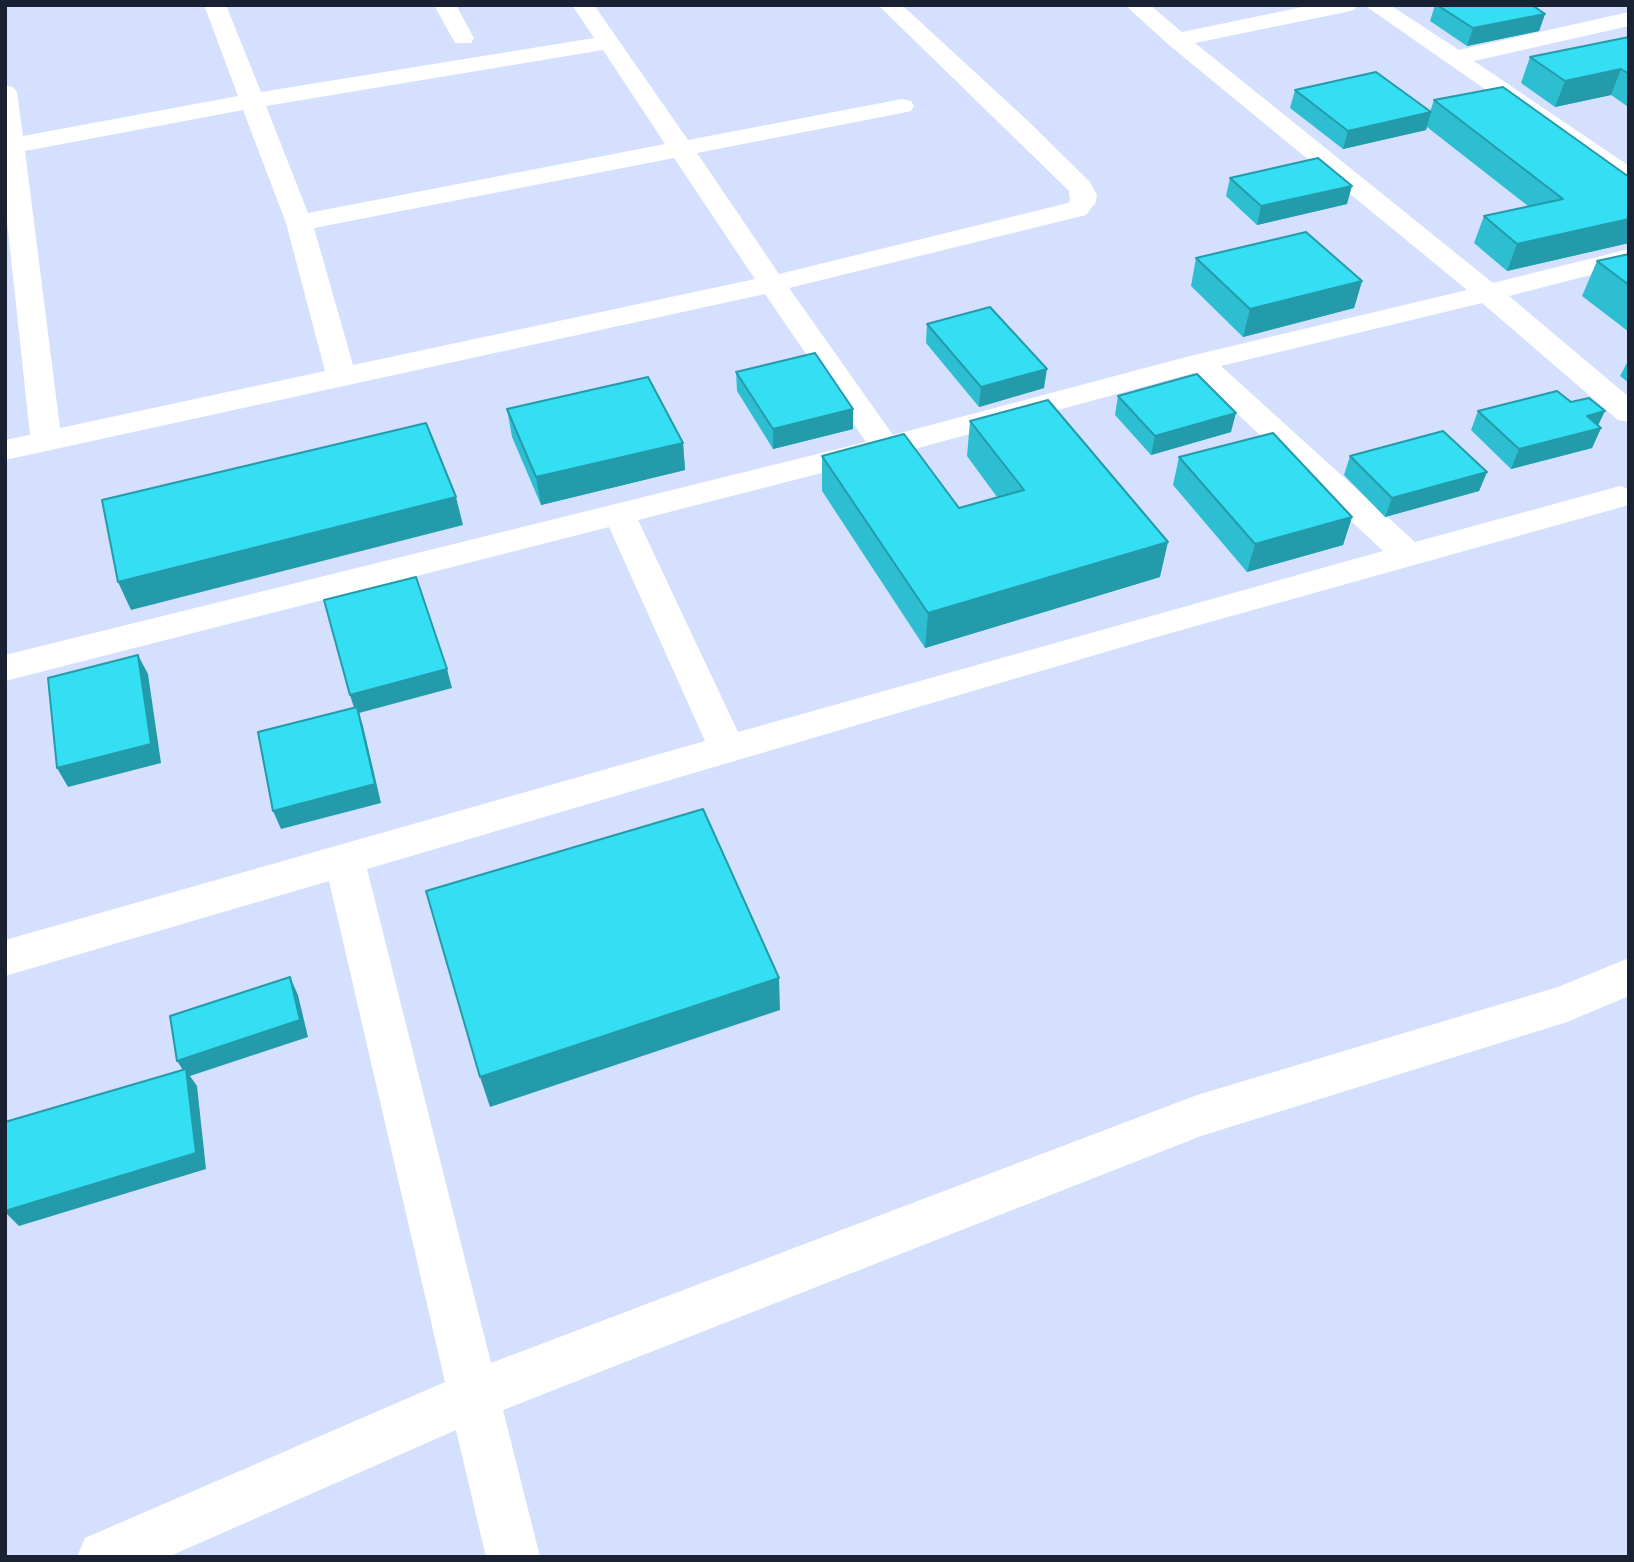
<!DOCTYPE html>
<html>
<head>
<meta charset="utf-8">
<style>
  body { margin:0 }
  #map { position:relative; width:1634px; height:1562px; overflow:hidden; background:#d4e0fe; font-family:"Nunito Sans",sans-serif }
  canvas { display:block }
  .frame { position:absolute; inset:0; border:7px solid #1a2133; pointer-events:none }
</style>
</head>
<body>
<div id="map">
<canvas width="1634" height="1562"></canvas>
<div class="frame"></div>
</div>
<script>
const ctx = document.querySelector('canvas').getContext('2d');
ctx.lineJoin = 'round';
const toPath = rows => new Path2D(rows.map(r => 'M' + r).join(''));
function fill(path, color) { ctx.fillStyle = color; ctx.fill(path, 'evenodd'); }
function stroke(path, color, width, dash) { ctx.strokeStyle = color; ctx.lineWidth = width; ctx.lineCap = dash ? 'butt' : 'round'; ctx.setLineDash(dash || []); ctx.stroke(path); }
fill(toPath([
  [204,5,226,5,261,92,594,38,572,5,594,5,688,140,902,99,911,101,914,106,911,111,902,113,697,153,779,274,1068,203,1070,201,1069,191,878,5,902,5,1028,121,1090,182,1097,195,1096,202,1086,215,789,288,893,435,1190,356,1467,290,1169,45,1125,5,1150,5,1182,32,1312,5,1357,5,1354,10,1346,12,1195,43,1493,283,1629,249,1629,265,1509,296,1629,397,1629,422,1618,420,1482,303,1221,366,1415,542,1620,486,1629,489,1629,505,1160,636,367,869,491,1363,1197,1095,1558,987,1629,958,1629,996,1567,1022,1201,1136,503,1410,540,1557,486,1557,456,1430,168,1557,77,1557,85,1538,445,1382,329,881,5,976,5,940,705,741,609,527,5,681,5,655,866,442,765,294,5,460,5,440,30,435,5,202,5,85,13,87,17,92,23,136,238,96,204,5],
  [603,50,665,144,308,213,266,106,603,50],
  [243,110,286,223,325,371,60,428,25,151,243,110],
  [674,158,755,279,353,365,314,228,674,158],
  [1194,373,1383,551,738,732,638,520,896,454,1194,373],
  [434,5,456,5,474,38,471,43,455,43,434,5],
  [1364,5,1390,5,1459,50,1629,12,1629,26,1474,61,1629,166,1629,186,1620,183,1364,5]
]), '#fff');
fill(toPath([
  [1435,5,1532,5,1545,14,1539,31,1467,46,1430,21],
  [1629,37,1629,106,1627,106,1611,95,1555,107,1521,83,1530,57],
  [1295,90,1430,112,1434,100,1629,177,1629,243,1507,271,1474,243,1484,216,1528,206,1427,127,1426,130,1343,149,1290,108],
  [1230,178,1347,204,1257,225,1226,196],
  [1629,254,1629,332,1582,296,1597,261],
  [1196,258,1362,281,1354,308,1243,337,1191,286],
  [927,324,1044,388,979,407,926,343],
  [1629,359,1629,383,1620,376],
  [736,372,853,429,773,449,737,391],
  [1118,396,1231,432,1151,455,1115,415],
  [507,409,683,443,685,470,541,505,512,437],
  [1478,411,1598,426,1601,428,1592,448,1511,469,1471,430],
  [970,421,1160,577,925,648,822,491,822,456,959,508,997,497,967,456],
  [1350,456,1487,472,1479,491,1385,517,1344,475],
  [1179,457,1352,517,1343,545,1247,572,1173,485]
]), '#2dbfd1');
fill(toPath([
  [1545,14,1539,31,1467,46,1473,28],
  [1621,69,1611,95,1555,107,1565,81],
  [1431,112,1426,130,1343,149,1348,131],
  [1352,186,1347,204,1257,225,1261,206],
  [1629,219,1629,243,1507,271,1517,244],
  [1362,281,1354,308,1243,337,1250,309],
  [1047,369,1044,388,979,407,981,387],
  [853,409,853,429,773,449,773,429],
  [1605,411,1596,430,1601,428,1592,448,1511,469,1519,449,1587,416],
  [1236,413,1231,432,1151,455,1155,436],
  [683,443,685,470,541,505,536,477],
  [1487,472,1479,491,1385,517,1392,498],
  [456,497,463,525,131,610,118,582],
  [1352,517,1343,545,1247,572,1255,544],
  [1168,542,1160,577,925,648,928,613],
  [138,655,148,674,161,763,68,787,57,768],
  [447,669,452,688,359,713,363,726,381,803,281,829,273,811,356,714,350,695],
  [290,977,298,995,308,1037,190,1076,197,1086,206,1169,19,1226,5,1212,5,1211,187,1076,177,1061],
  [779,978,780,1010,490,1107,480,1077]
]), '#249baa');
const building = toPath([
  [1437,5,1532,5,1545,14,1473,28,1437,5],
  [1629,37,1629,74,1621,69,1565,81,1530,57,1629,37],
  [1376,72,1431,112,1348,131,1295,90,1376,72],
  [1503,87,1629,177,1629,219,1517,244,1484,216,1563,199,1434,100,1503,87],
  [1318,158,1352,186,1261,206,1230,178,1318,158],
  [1306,232,1362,281,1250,309,1196,258,1306,232],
  [1629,254,1629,285,1597,261,1629,254],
  [990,307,1047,369,981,387,927,324,990,307],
  [815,353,853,409,773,429,736,372,815,353],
  [1197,374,1236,413,1155,436,1118,396,1197,374],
  [648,377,683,443,536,477,507,409,648,377],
  [1557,391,1571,402,1589,398,1605,411,1587,416,1601,428,1519,449,1478,411,1557,391],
  [1048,400,1168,542,928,613,822,456,904,434,959,508,1024,490,970,421,1048,400],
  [426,423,456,497,118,582,102,500,426,423],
  [1443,431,1487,472,1392,498,1350,456,1443,431],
  [1273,433,1352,517,1255,544,1179,457,1273,433],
  [416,577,447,669,350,695,324,600,416,577],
  [138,655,151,744,57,768,48,678,138,655],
  [357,707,375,784,273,811,258,732,357,707],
  [703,809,779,978,480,1077,426,891,703,809],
  [290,977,300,1020,177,1061,170,1016,290,977],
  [186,1069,196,1153,5,1211,5,1122,186,1069]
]);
fill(building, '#34def3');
stroke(building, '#249baa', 2);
</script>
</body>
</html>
